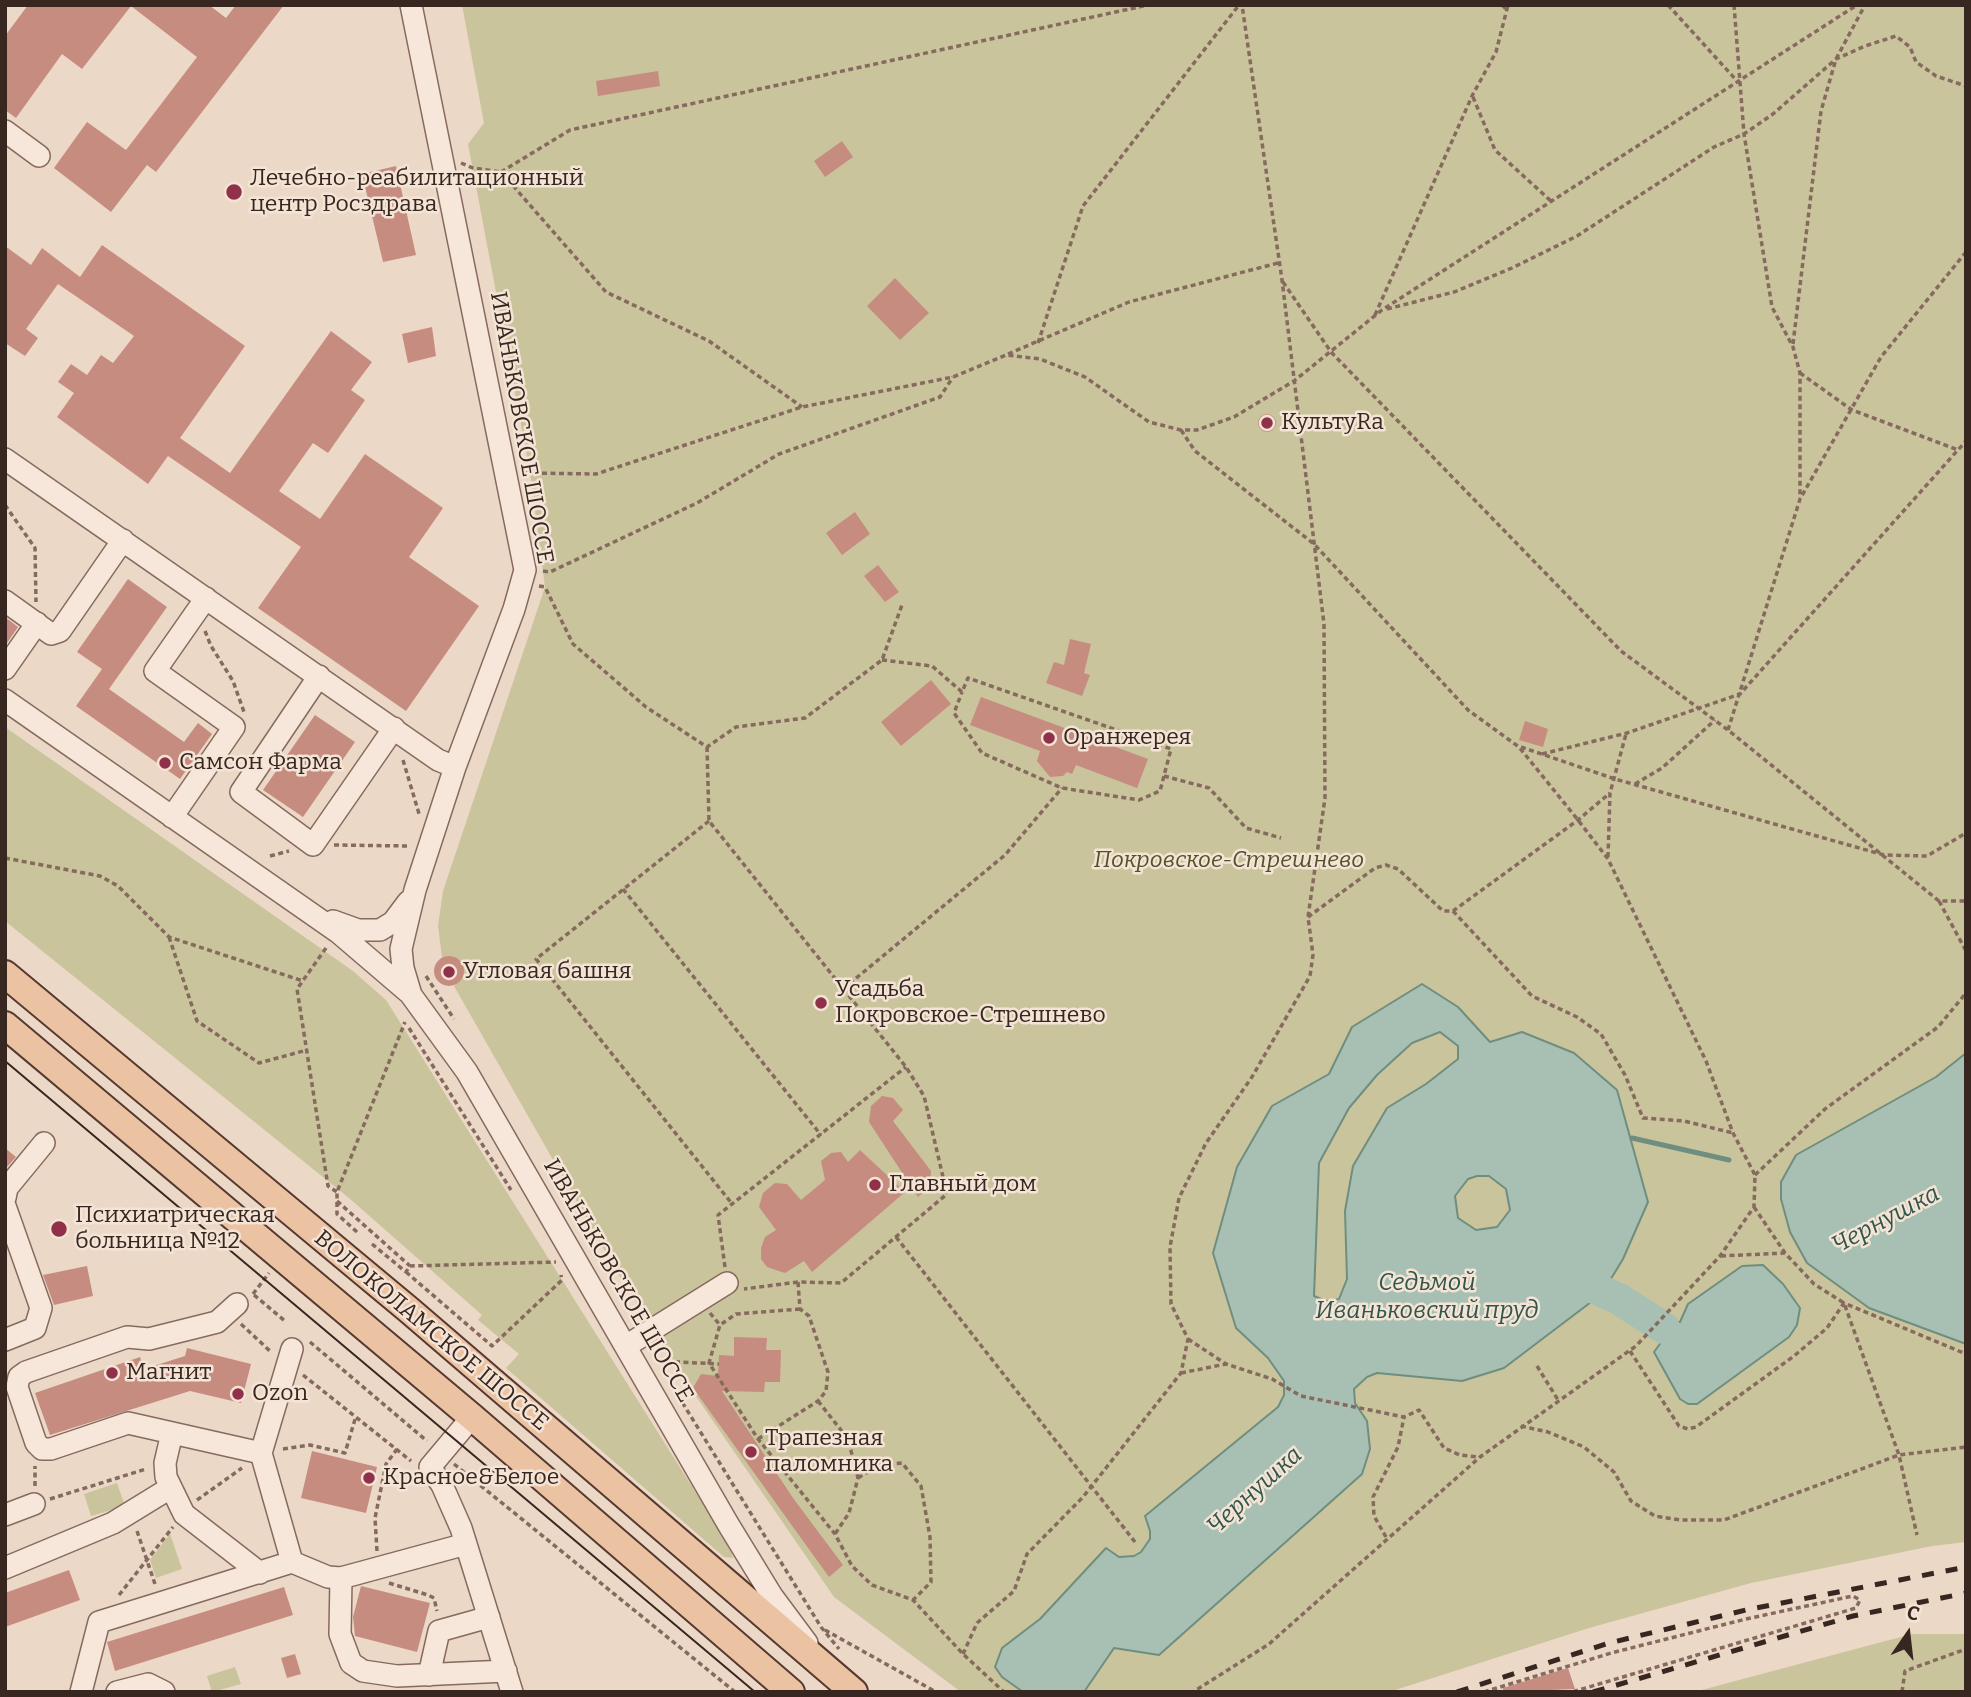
<!DOCTYPE html>
<html>
<head>
<meta charset="utf-8">
<style>
  body { margin:0 }
  #map { position:relative; width:1971px; height:1697px; overflow:hidden; background:#ecd8c7; font-family:Bitter,serif }
  canvas { display:block }
  .frame { position:absolute; inset:0; border:7px solid #382620; pointer-events:none }
  .north { position:absolute; left:1873px; top:1599px; width:70px; height:70px; -webkit-text-stroke:5px #f4e4d6; paint-order:stroke; rotate:14deg; font-size:19px; font-weight:700; line-height:28px; text-align:center; color:#382620 }
  .north::after { content:''; display:block; margin:auto; width:24px; height:32px; background:#382620; clip-path:polygon(50% 0,100% 100%,50% 72%,0 100%) }
</style>
</head>
<body>
<div id="map">
<canvas width="1971" height="1697"></canvas>
<div class="frame"></div>
<div class="north">С</div>
</div>
<script>
const ctx = document.querySelector('canvas').getContext('2d');
ctx.lineJoin = 'round';
function fill(path, color) { ctx.fillStyle = color; ctx.fill(path, 'evenodd'); }
const toPath = rows => new Path2D(rows.map(r => 'M' + r).join(''));
function stroke(path, color, width, dash) { ctx.strokeStyle = color; ctx.lineWidth = width; ctx.lineCap = dash ? 'butt' : 'round'; ctx.setLineDash(dash || []); ctx.stroke(path); }
function write(font, color, halo, rows, align = 'center') {
  ctx.font = font + ' Bitter,serif'; ctx.lineWidth = 5; ctx.setLineDash([]); ctx.textBaseline = 'middle'; ctx.strokeStyle = halo; ctx.fillStyle = color; for (const [text, x, y, turn = 0] of rows) {
    ctx.save(); ctx.translate(x, y); ctx.rotate((+turn || 0) * Math.PI / 180); ctx.textAlign = isNaN(turn) ? turn : align; if (halo) ctx.strokeText(text, 0, 0); ctx.fillText(text, 0, 0); ctx.restore();
  }
}
fill(toPath([
  [462,5,1966,5,1966,1542,1932,1546,1751,1583,1589,1628,1389,1692,961,1692,834,1597,691,1389,614,1267,454,986,462,978,463,964,452,956,442,957,438,926,443,891,545,587,530,472,468,144,484,123],
  [5,727,353,971,386,1000,730,1547,733,1558,724,1557,506,1368,519,1354,478,1320,482,1315,349,1198,5,921],
  [117,1483,125,1506,91,1516,84,1494],
  [170,1534,182,1569,156,1578,150,1560],
  [1912,1634,1966,1634,1966,1692,1694,1692],
  [235,1667,241,1684,212,1692,207,1676]
]), '#c9c49c');
const water = toPath([
  [1422,984,1458,1007,1490,1042,1522,1032,1574,1053,1617,1090,1648,1202,1623,1259,1609,1282,1619,1299,1595,1299,1504,1368,1462,1381,1377,1373,1367,1377,1354,1389,1355,1403,1367,1421,1370,1449,1362,1474,1159,1655,1114,1648,1084,1692,1023,1692,1002,1677,995,1667,1002,1648,1040,1619,1106,1548,1119,1557,1134,1556,1141,1552,1150,1539,1150,1531,1145,1516,1278,1407,1284,1395,1284,1381,1268,1358,1236,1328,1213,1253,1237,1167,1272,1106,1329,1074,1352,1027,1422,984],
  [1440,1032,1458,1046,1458,1059,1426,1084,1387,1108,1353,1166,1345,1211,1347,1279,1339,1299,1326,1301,1314,1296,1319,1163,1349,1108,1377,1075,1412,1043,1440,1032],
  [1477,1176,1489,1176,1506,1189,1510,1210,1497,1227,1476,1230,1458,1218,1455,1196,1468,1179,1477,1176],
  [1966,1053,1966,1344,1869,1308,1807,1263,1790,1232,1781,1199,1781,1182,1796,1155,1936,1077,1966,1053],
  [1763,1265,1783,1284,1800,1308,1797,1325,1789,1337,1697,1404,1688,1404,1680,1399,1654,1352,1662,1341,1659,1332,1634,1314,1628,1305,1671,1322,1680,1322,1688,1304,1742,1266,1763,1265]
]);
fill(water, '#a8c0b3');
stroke(water, '#6f8e7f', 2);
stroke(toPath([
  [1632,1138,1729,1160]
]), '#6f8e7f', 5);
stroke(toPath([
  [1581,1282,1619,1299,1664,1328]
]), '#a8c0b3', 32);
fill(toPath([
  [28,5,209,5,226,18,236,5,284,5,156,172,147,165,111,212,54,168,87,122,126,150,197,57,131,6,82,69,62,54,16,118,5,110,5,36],
  [658,71,660,86,598,96,596,81],
  [842,141,853,157,825,177,814,161],
  [396,166,416,255,383,262,362,174],
  [102,245,245,346,180,438,230,473,331,331,372,362,351,390,365,400,328,453,313,443,279,491,320,519,365,454,443,508,409,557,479,606,406,711,258,608,301,547,168,456,148,484,57,417,74,393,58,382,71,364,87,375,101,355,113,363,134,336,58,284,26,329,38,338,25,356,5,343,5,246,31,265,42,248,80,277],
  [895,278,929,313,900,340,867,306],
  [432,327,436,356,408,363,402,334],
  '1258 423a9 9 0 1 1 18 0a9 9 0 1 1-18 0Z',
  [855,512,870,534,842,555,826,533],
  [878,565,899,592,885,602,864,576],
  [128,579,167,607,109,689,184,742,198,723,212,734,180,779,76,706,102,669,77,652],
  [5,617,18,627,5,646],
  [1070,639,1091,644,1084,673,1090,675,1082,696,1046,683,1054,662,1064,665],
  [931,680,951,704,901,746,881,722],
  [981,697,1148,759,1137,788,1076,765,1072,774,1067,772,1063,776,1050,777,1037,761,1040,751,970,725],
  [315,715,355,742,303,817,263,790],
  [1525,721,1548,729,1543,747,1519,740],
  '434 971a15 15 0 1 1 30 0a15 15 0 1 1-30 0Z',
  [882,1096,893,1098,903,1110,893,1121,931,1171,930,1186,918,1197,869,1122,871,1106],
  [5,1148,16,1157,6,1168,5,1167],
  [860,1150,905,1192,812,1272,804,1261,785,1273,767,1267,761,1259,761,1248,765,1237,776,1230,759,1207,763,1193,775,1183,787,1184,801,1200,825,1180,821,1161,831,1153,841,1152,848,1162],
  [87,1266,93,1296,54,1305,43,1275],
  [734,1337,767,1338,766,1350,781,1350,780,1382,765,1382,764,1392,722,1391,793,1498,843,1565,829,1577,693,1388,701,1374,718,1376,719,1355,734,1356],
  [187,1348,251,1364,241,1403,190,1391,50,1435,35,1393,140,1357,144,1369,185,1356],
  [312,1451,377,1467,366,1513,301,1498],
  [69,1570,80,1600,5,1627,5,1593],
  [361,1586,430,1603,417,1652,355,1636,353,1617],
  [284,1587,293,1615,115,1671,107,1642],
  [295,1654,301,1674,287,1678,281,1658],
  [1568,1668,1575,1689,1503,1692,1503,1688]
]), '#c78c80');
const minor = toPath([
  [411,5,525,570,514,609,455,767,415,890,401,949,403,968,411,995,467,1072,728,1524,772,1596,807,1643],
  [5,131,39,156],
  [5,459,438,760,455,767],
  [5,601,51,634,60,631,123,540],
  [5,669,37,623],
  [319,676,241,792,313,845,394,728],
  [5,700,339,933,408,992],
  [172,817,234,727,155,671,206,598],
  [333,921,358,930,380,930,393,922,408,902],
  [5,1198,7,1188,44,1143],
  [5,1206,41,1308,35,1328,5,1340],
  [237,1304,217,1322,149,1339,127,1337,26,1372,19,1377,17,1387,36,1443,42,1449,51,1449,128,1423,261,1453,292,1349],
  [626,1346,727,1283],
  [472,1417,430,1467,442,1485,461,1528,512,1692],
  [172,1433,165,1463,166,1477,184,1514,260,1573],
  [5,1515,34,1504],
  [292,1562,328,1577,341,1578,466,1544],
  [5,1568,113,1523,170,1488],
  [341,1578,340,1634,351,1663,363,1671,397,1676,506,1671],
  [429,1675,439,1631,489,1617],
  [81,1692,99,1622,292,1562,261,1453],
  [117,1692,148,1684,164,1692]
]);
const major = toPath([
  [5,974,409,1310,854,1692],
  [5,1025,472,1417,791,1692]
]);
stroke(minor, '#866a5e', 24);
stroke(major, '#553931', 30);
stroke(toPath([
  [1502,5,1507,10],
  [1668,5,1738,82],
  [1734,5,1744,134,1772,307,1793,347,1800,373,1800,498],
  [1473,97,1495,150,1552,202],
  [461,163,473,168,501,172,606,292,709,341,802,407],
  [501,172,570,130,1148,5],
  [1283,282,1331,352,1621,651,1728,730,1939,901,1966,901],
  [1387,309,1454,292,1512,268,1577,236,1714,147,1744,134,1773,114,1836,59,1865,46,1896,36,1910,47,1916,62,1936,76,1966,86],
  [1375,315,1472,96,1496,52,1508,5],
  [1038,343,1083,206,1239,5],
  [1793,344,1821,111,1836,59,1865,5],
  [1008,354,1129,302,1278,263],
  [1800,373,1852,410,1958,450],
  [1181,430,1195,451,1314,544,1468,710,1519,747,1578,820,1608,859,1706,1061,1733,1133,1755,1175,1754,1207,1720,1256,1636,1346,1480,1457,1269,1644,1193,1692],
  [525,473,596,474,802,407,953,377,1006,355,1040,359,1085,377,1149,422,1181,430,1197,430,1234,417,1294,381,1382,310,1857,5],
  [5,505,35,548,36,602],
  [543,571,550,572,697,503,779,454,940,397,953,377],
  [539,586,545,587,573,644,646,707,707,747,736,727,805,718,882,660,902,605],
  [205,631,211,646,233,681,244,712],
  [882,660,932,666,962,692,968,678,1171,749,1160,791,1139,800,1062,788,982,753,954,713,962,692],
  [1728,730,1800,499,1881,357,1966,252],
  [707,747,709,821,906,1067,924,1096,947,1194,841,1283,798,1282,744,1289],
  [1521,747,1615,779,1884,855,1927,856,1966,833],
  [1542,754,1627,733,1740,694,1966,441],
  [403,760,420,817],
  [1164,776,1209,788,1246,828,1281,838],
  [1635,784,1662,768,1715,720],
  [709,821,536,959,733,1205],
  [334,845,409,846],
  [270,856,289,851],
  [1608,857,1610,793,1626,734],
  [5,858,100,876,118,886,169,937,303,981],
  [623,889,821,1135],
  [1939,901,1966,951],
  [1453,911,1532,996,1577,1017,1601,1034,1625,1075,1643,1118,1684,1121,1733,1133],
  [1308,917,1375,868,1386,865,1398,869,1443,911,1453,911,1578,820,1610,793],
  [169,937,197,1021,259,1063,307,1050],
  [326,948,297,989,328,1186,337,1192],
  [426,976,454,1019],
  [843,989,1005,855,1062,788],
  [409,1028,511,1190],
  [1755,1175,1825,1109,1938,1027,1966,993],
  [337,1201,410,1266],
  [1754,1207,1785,1253,1814,1284,1844,1303,1899,1455,1917,1535],
  [357,1232,337,1214,337,1192,405,1022],
  [584,1232,627,1307],
  [896,1237,1135,1542],
  [372,1244,406,1272,410,1266,556,1262],
  [1721,1256,1785,1253],
  [725,1267,718,1215,906,1067],
  [406,1272,492,1346,562,1280,561,1275],
  [253,1294,269,1273],
  [254,1295,285,1321],
  [800,1309,736,1314,720,1325,709,1363,758,1439,835,1534,852,1566,872,1585,913,1600,963,1654,1004,1692],
  [710,1313,720,1325],
  [241,1324,271,1352],
  [1188,1339,1226,1364,1272,1379,1301,1396,1404,1417,1419,1410,1444,1448,1460,1455,1479,1457],
  [310,1342,427,1441],
  [1630,1351,1679,1426,1688,1429,1696,1427,1794,1356,1827,1328,1844,1303,1966,1354],
  [658,1361,719,1364],
  [1537,1366,1558,1400],
  [1181,1373,1226,1364],
  [303,1375,411,1461],
  [669,1381,821,1627,839,1649],
  [818,1401,848,1439,858,1478,849,1513,835,1534],
  [1521,1426,1548,1432,1584,1447,1614,1472,1631,1501,1655,1516,1680,1520,1724,1520,1899,1455,1966,1447],
  [758,1439,818,1401,826,1391,828,1372,809,1316,800,1309,798,1282],
  [283,1449,310,1445,345,1453,356,1416],
  [454,1464,735,1692],
  [858,1478,879,1465,902,1463,921,1486,930,1537,931,1582,913,1600],
  [35,1486,35,1466],
  [50,1499,146,1469],
  [197,1500,242,1468],
  [137,1531,156,1587],
  [1386,1537,1374,1516,1373,1497,1398,1447,1404,1417],
  [377,1551,375,1518,386,1464,397,1449],
  [389,1583,428,1595,434,1598,437,1611],
  [119,1595,173,1527],
  [825,1630,936,1692],
  [963,1654,977,1623,1014,1591,1027,1554,1083,1497,1181,1373,1188,1339,1171,1304,1170,1247,1179,1198,1206,1143,1252,1077,1310,976,1313,955,1308,917,1325,798,1324,624,1282,280,1242,5],
  [1484,1692,1611,1653,1746,1619,1853,1596,1860,1600,1856,1608,1572,1692],
  [1902,1692,1905,1671,1966,1649]
]), '#866a5e', 3.5, [5, 3.5]);
stroke(minor, '#f7e7da', 21);
stroke(major, '#ecc3a2', 26);
stroke(toPath([
  [5,1061,755,1692]
]), '#382620', 2);
stroke(toPath([
  [1457,1692,1609,1643,1746,1610,1966,1567],
  [1593,1692,1853,1616,1966,1593]
]), '#382620', 5, [12, 12]);
for (const [x, y, r, color] of [
  [234,192,9,"#913149"],
  [1267,423,7,"#913149"],
  [1049,738,7,"#913149"],
  [165,763,7,"#913149"],
  [449,972,7,"#913149"],
  [821,1003,7,"#913149"],
  [875,1185,7,"#913149"],
  [59,1229,9,"#913149"],
  [112,1373,7,"#913149"],
  [238,1394,7,"#913149"],
  [751,1452,7,"#913149"],
  [369,1478,7,"#913149"]
]) { const dot = new Path2D(); dot.arc(x, y, r, 0, 2 * Math.PI); ctx.fillStyle = color; ctx.fill(dot); stroke(dot, '#f4e4d6', 2.5); }
write('23px', '#382620', '#f4e4d6', [
  ["Лечебно-реабилитационный",250,179],
  ["центр Росздрава",250,205],
  ["КультуRа",1281,423],
  ["Оранжерея",1063,738],
  ["Самсон Фарма",179,763],
  ["Угловая башня",463,972],
  ["Усадьба",835,990],
  ["Покровское-Стрешнево",835,1016],
  ["Главный дом",889,1185],
  ["Психиатрическая",75,1216],
  ["больница №12",75,1242],
  ["Магнит",126,1373],
  ["Ozon",252,1394],
  ["Трапезная",765,1439],
  ["паломника",765,1465],
  ["Красное&Белое",383,1478]
], 'left');
write('23px', '#382620', '#f4e4d6', [
  ["ИВАНЬКОВСКОЕ ШОССЕ",521,428,80],
  ["ИВАНЬКОВСКОЕ ШОССЕ",618,1281,60],
  ["ВОЛОКОЛАМСКОЕ ШОССЕ",431,1331,40]
]);
write('italic 23px', '#525328', '#f4e4d6', [
  ["Покровское-Стрешнево",1229,861]
]);
write('italic 24px', '#31564b', '#f4e4d6', [
  ["Чернушка",1886,1220,-28],
  ["Седьмой",1427,1283],
  ["Иваньковский пруд",1427,1311],
  ["Чернушка",1255,1491,-42]
]);
</script>
</body>
</html>
